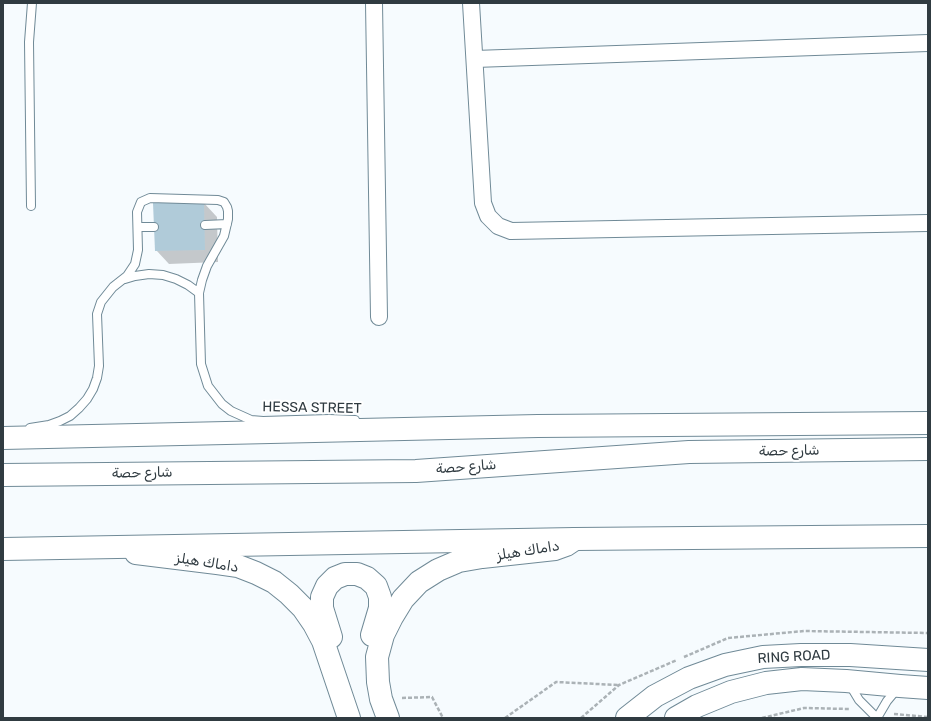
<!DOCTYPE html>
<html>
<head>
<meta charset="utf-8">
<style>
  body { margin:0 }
  #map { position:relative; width:931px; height:721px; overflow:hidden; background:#f6fbfe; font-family:Rubik,sans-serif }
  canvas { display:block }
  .frame { position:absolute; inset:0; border:4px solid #303b41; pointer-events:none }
</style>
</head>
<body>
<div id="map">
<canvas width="931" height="721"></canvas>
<div class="frame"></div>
</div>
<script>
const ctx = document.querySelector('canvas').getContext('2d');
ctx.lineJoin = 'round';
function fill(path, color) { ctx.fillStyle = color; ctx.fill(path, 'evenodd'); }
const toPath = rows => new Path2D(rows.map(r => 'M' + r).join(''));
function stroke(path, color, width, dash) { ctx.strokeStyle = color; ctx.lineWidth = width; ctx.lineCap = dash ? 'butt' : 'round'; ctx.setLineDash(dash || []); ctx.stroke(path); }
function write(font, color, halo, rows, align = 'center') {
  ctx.font = font + ' Rubik,Vazirmatn,sans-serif'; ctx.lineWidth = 4; ctx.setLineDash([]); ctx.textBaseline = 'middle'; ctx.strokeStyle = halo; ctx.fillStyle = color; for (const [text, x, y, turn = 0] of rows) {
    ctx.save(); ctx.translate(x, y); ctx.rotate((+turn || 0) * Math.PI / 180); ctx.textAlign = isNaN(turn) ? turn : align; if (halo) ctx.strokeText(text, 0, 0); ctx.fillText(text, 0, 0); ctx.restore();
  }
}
fill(toPath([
  [204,203,217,217,218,262,169,264,156,250]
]), '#0003');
fill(toPath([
  [204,202,205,250,155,251,153,203]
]), '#b0cbd9');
const lane = toPath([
  [31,206,29,42,32,3],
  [205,225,227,224],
  [138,227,154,227],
  [125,279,135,276,149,274,163,275,176,279,188,285,199,293],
  [30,428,49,425,60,421,70,416,79,408,87,399,93,389,97,378,99,366,97,314,101,302,113,287,127,276,135,264,138,250,137,212,141,202,150,198,218,200,224,202,227,207,228,211,228,219,224,236,207,266,202,280,199,293,201,364,208,386,222,404,231,411,251,420,263,421,329,419,355,420],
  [850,685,859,700,877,718],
  [877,718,887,701,897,689]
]);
const street = toPath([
  [374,3,379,317],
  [471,3,483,203,488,216,498,226,511,231,928,223],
  [475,59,928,43]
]);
const secondary = toPath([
  [3,438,538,426,928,423],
  [136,553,217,563,238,566,256,573,274,582,289,594,303,608,314,624,323,641,349,718],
  [331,637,322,608,322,597,327,586,335,578,345,574,357,574,367,578,376,586,380,597,380,608,372,635],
  [388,718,381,699,378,682,377,657,383,635,392,617,403,599,419,582,438,570,459,561,482,557,555,549,566,545,575,539],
  [627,718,655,696,689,678,725,665,763,657,801,655,850,655,928,660],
  [676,718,697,706,731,692,766,683,802,679,846,681,900,686,928,688]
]);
const primary = toPath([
  [3,475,416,471,689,452,928,449],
  [3,549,575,539,928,536]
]);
stroke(lane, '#708a97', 10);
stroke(street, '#708a97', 18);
stroke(secondary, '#708a97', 24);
stroke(primary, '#708a97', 24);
stroke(toPath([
  [684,657,728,638,804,631,928,633],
  [402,698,432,697,443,718],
  [894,714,928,717],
  [505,718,556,682,618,685],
  [581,718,619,685,677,660],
  [762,718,804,708,850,709]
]), '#abb2b6', 2.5, [4, 2]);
stroke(lane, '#fff', 8);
stroke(street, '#fff', 16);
stroke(secondary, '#fff', 22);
stroke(primary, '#fff', 22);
write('14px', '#303b41', '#fff', [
  ["HESSA STREET",312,408,1],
  ["شارع حصة",789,451,-1],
  ["شارع حصة",466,467,-4],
  ["شارع حصة",142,473,-1],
  ["داماك هيلز",528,551,-9],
  ["داماك هيلز",207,563,9],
  ["RING ROAD",794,657,-3]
]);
</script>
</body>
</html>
